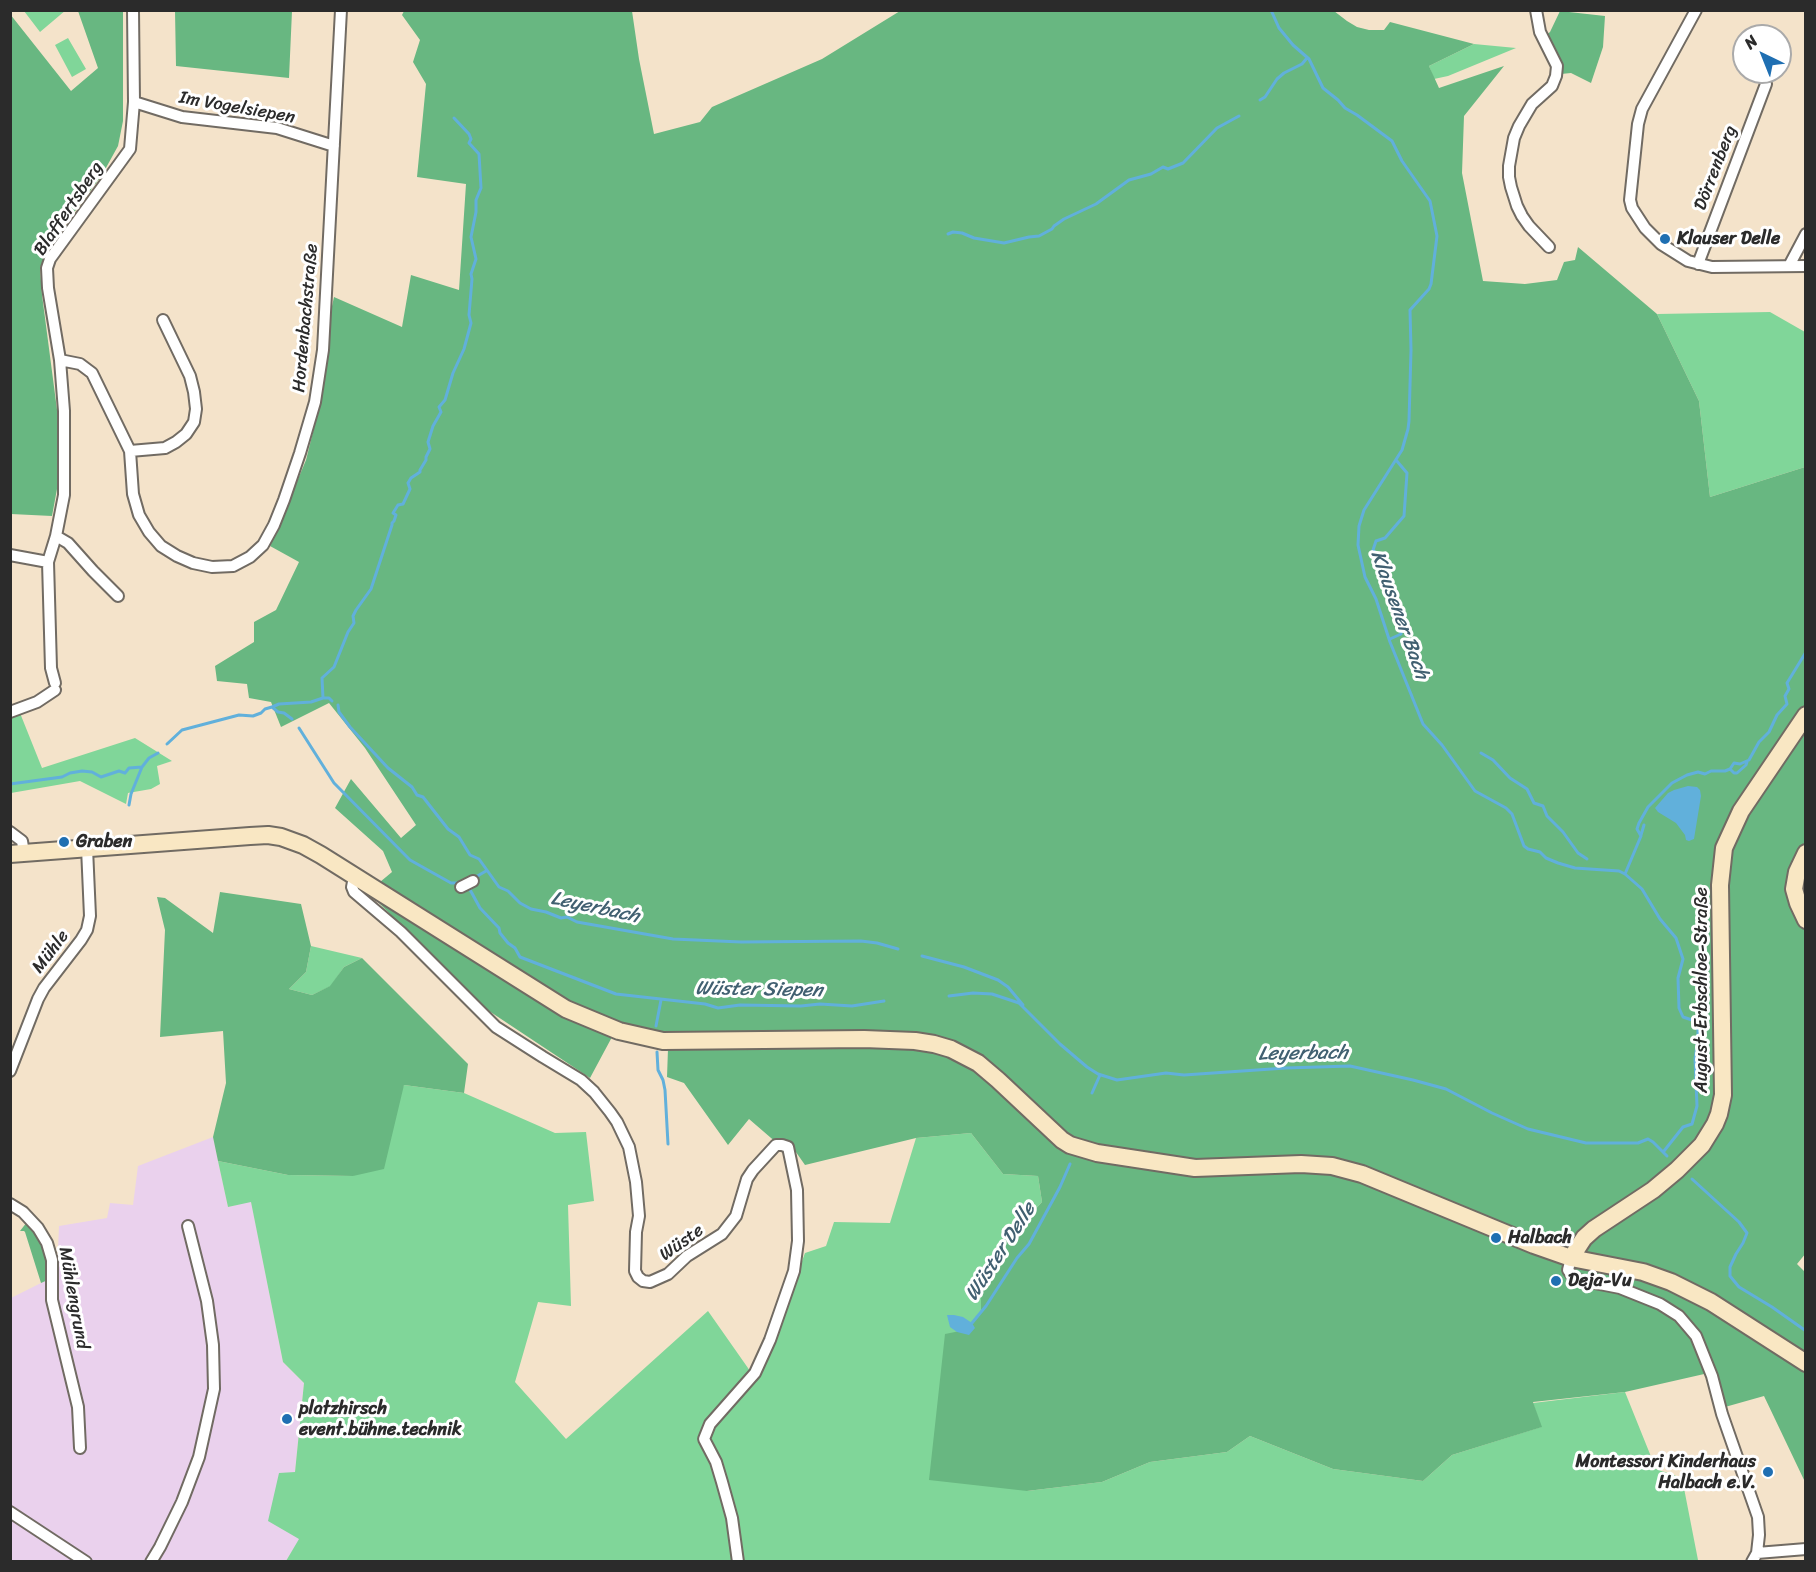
<!DOCTYPE html>
<html>
<head>
<meta charset="utf-8">
<style>
  body { margin:0 }
  #map { position:relative; width:1816px; height:1572px; overflow:hidden; background:#f4e3ca; font-family:Sriracha,sans-serif }
  canvas { display:block }
  .frame { position:absolute; inset:0; border:12px solid #2b2b2b; pointer-events:none }
  .north { position:absolute; left:1732px; top:24px; width:60px; height:60px; box-sizing:border-box; background:#fff; border:2px solid #aaa; border-radius:50%; rotate:317deg; font-size:16px; font-weight:700; line-height:24px; text-align:center; color:#2b2b2b }
  .north::after { content:''; display:block; margin:auto; width:21px; height:27px; background:#1f6fb2; clip-path:polygon(50% 0,100% 100%,50% 72%,0 100%) }
</style>
</head>
<body>
<div id="map">
<canvas width="1816" height="1572"></canvas>
<div class="frame"></div>
<div class="north">N</div>
</div>
<script>
const ctx = document.querySelector('canvas').getContext('2d');
ctx.lineJoin = 'round';
function fill(path, color) { ctx.fillStyle = color; ctx.fill(path, 'evenodd'); }
const toPath = rows => new Path2D(rows.map(r => 'M' + r).join(''));
function stroke(path, color, width, dash) { ctx.strokeStyle = color; ctx.lineWidth = width; ctx.lineCap = dash ? 'butt' : 'round'; ctx.setLineDash(dash || []); ctx.stroke(path); }
function write(font, color, halo, rows, align = 'center') {
  ctx.font = font + ' Sriracha,sans-serif'; ctx.lineWidth = 6; ctx.setLineDash([]); ctx.textBaseline = 'middle'; ctx.strokeStyle = halo; ctx.fillStyle = color; for (const [text, x, y, turn = 0] of rows) {
    ctx.save(); ctx.translate(x, y); ctx.rotate((+turn || 0) * Math.PI / 180); ctx.textAlign = isNaN(turn) ? turn : align; if (halo) ctx.strokeText(text, 0, 0); ctx.fillText(text, 0, 0); ctx.restore();
  }
}
fill(toPath([
  [213,1137,228,1207,251,1201,283,1362,304,1383,295,1472,300,1539,286,1561,11,1562,11,1298,57,1275,59,1226,107,1218,110,1203,133,1205,138,1166]
]), '#ead1ed');
fill(toPath([
  [66,10,40,32,24,11,24,10],
  [68,38,86,69,72,77,55,45],
  [1474,44,1516,48,1448,76,1434,79,1429,66],
  [1770,312,1805,332,1805,467,1710,497,1699,401,1657,314],
  [20,713,42,768,135,738,172,761,157,766,160,784,151,789,128,793,126,804,80,781,11,793,11,716],
  [311,946,362,958,344,967,331,986,312,995,289,989,306,972],
  [404,1085,464,1093,555,1133,586,1132,594,1201,568,1205,571,1306,538,1302,515,1382,566,1439,708,1311,755,1378,764,1365,805,1253,826,1246,834,1222,890,1223,916,1138,971,1133,1003,1174,1038,1176,1042,1202,1002,1245,981,1282,981,1313,965,1330,1027,1491,1102,1482,1150,1462,1227,1452,1250,1436,1333,1469,1423,1481,1452,1455,1541,1427,1533,1403,1625,1392,1656,1469,1682,1478,1698,1560,286,1561,299,1539,268,1521,279,1473,295,1472,304,1383,283,1362,251,1202,228,1207,218,1161,288,1175,353,1176]
]), '#80d699');
fill(toPath([
  [78,11,123,11,123,121,118,146,102,175,49,246,40,268,42,295,59,425,57,489,52,516,11,514,10,14,71,91,98,68],
  [175,11,292,11,289,78,176,66],
  [404,11,632,11,639,59,654,134,700,122,712,107,822,59,900,11,1334,11,1347,21,1357,27,1369,30,1384,30,1390,22,1474,44,1429,66,1439,88,1504,66,1464,116,1462,173,1483,281,1525,284,1557,280,1564,262,1575,260,1578,247,1657,314,1699,401,1710,497,1805,467,1806,1253,1797,1264,1806,1273,1805,1482,1764,1396,1725,1407,1713,1372,1625,1392,1533,1402,1542,1427,1452,1455,1423,1481,1333,1469,1250,1436,1227,1452,1150,1462,1102,1482,1027,1491,929,1480,945,1334,965,1330,981,1313,981,1282,1002,1245,1042,1202,1038,1176,1003,1174,971,1133,916,1138,805,1165,791,1145,778,1144,749,1119,728,1145,684,1083,667,1077,668,1049,634,1044,612,1037,590,1078,483,1007,368,892,392,872,383,851,335,808,351,779,401,838,416,825,365,748,329,703,281,727,271,702,249,698,247,684,217,681,215,666,254,642,254,622,276,610,299,562,270,546,306,460,323,392,330,327,300,453,334,297,402,327,411,275,459,290,466,184,417,177,426,84,413,62,420,40,402,15],
  [1560,11,1605,16,1603,47,1591,83,1571,73,1561,74,1546,35,1550,32],
  [220,892,301,904,311,946,306,972,289,989,312,995,330,986,344,967,362,958,468,1064,464,1093,404,1085,384,1169,353,1176,288,1175,218,1161,213,1137,226,1083,223,1031,160,1037,165,930,157,897,165,898,213,933],
  [27,1222,38,1234,49,1261,50,1279,41,1283,25,1232,24,1231,20,1231]
]), '#68b781');
fill(toPath([
  [1688,786,1697,787,1700,790,1701,796,1694,839,1689,841,1686,840,1685,835,1676,823,1658,812,1655,808,1668,793,1674,790],
  [947,1315,954,1315,963,1317,972,1323,975,1328,969,1335,957,1332,950,1327]
]), '#61b0db');
stroke(toPath([
  [1271,10,1279,28,1293,45,1309,59,1323,88,1338,100,1345,108,1357,115,1392,141,1402,161,1430,201,1437,236,1431,284,1429,289,1410,310,1411,350,1409,421,1408,429,1402,450,1364,510,1359,526,1358,545,1365,577,1376,599,1390,642,1423,724,1442,745,1475,791,1506,808,1512,814,1524,846,1528,849,1540,852,1546,858,1558,863,1575,868,1619,871,1625,874,1642,889,1660,919,1676,938,1683,959,1678,978,1679,1008,1683,1017,1692,1020,1698,1030,1698,1037,1695,1059,1697,1106,1692,1124,1683,1127,1664,1151],
  [1260,100,1265,97,1277,79,1284,73,1302,64,1307,58],
  [948,234,953,232,962,233,974,238,1004,243,1029,237,1039,236,1052,229,1054,226,1064,219,1096,204,1129,180,1151,174,1163,167,1168,169,1183,163,1217,128,1239,116],
  [1390,639,1401,634,1401,626,1396,607,1390,602,1385,585,1383,577,1385,565,1373,550,1376,541,1385,538,1404,516,1407,473,1396,460],
  [1806,643,1806,650],
  [323,698,322,678,334,667,348,632,354,623,353,616,356,610,371,589,392,525,392,523,394,521,396,515,393,513,398,505,403,504,410,489,408,483,411,478,420,472,420,470,426,460,426,457,430,449,428,442,433,426,441,412,439,407,445,400,453,373,464,349,471,323,469,315,472,279,471,274,476,259,471,237,476,212,476,200,481,188,479,154,469,143,471,139,469,134,454,118],
  [338,705,339,712,350,727,388,768,412,787,417,795,423,797,448,829,459,837,470,855,479,859,499,887,508,891,520,903,531,909,546,912,561,918,567,917,577,922,673,939,741,942,861,941,877,943,898,949],
  [272,707,279,704,311,702,323,698,329,698,332,701],
  [299,728,334,783,410,860,451,883,459,883],
  [167,744,182,730,239,715,253,716,261,713,265,709,272,707,278,712,284,713,292,719],
  [1481,753,1493,760,1510,778,1527,789,1534,803,1543,806,1547,816,1563,832,1578,853,1587,859],
  [1730,769,1734,773,1737,773,1746,765,1747,762],
  [10,784,62,777,70,773,82,771,92,772,101,777,119,771,125,773,129,768,142,767,149,758,158,753],
  [129,805,131,794,142,767],
  [1641,835,1644,825],
  [1625,874,1641,836,1637,829,1639,823,1648,807,1672,783,1687,775,1698,772,1705,774,1711,771,1725,771,1730,769,1734,763,1740,764,1749,760,1759,742,1769,732,1777,715,1787,704,1785,696,1789,689,1787,683,1806,652],
  [474,878,486,871],
  [468,886,480,908,499,928,500,933,508,943,515,948,520,957,616,994,705,1004,718,1008,740,1005,801,1006,820,1004,852,1006,884,1001],
  [922,956,964,967,998,980,1008,987,1023,1005],
  [949,996,973,993,992,994,1019,1003,1060,1044,1087,1067,1098,1074,1117,1080,1166,1073,1184,1075,1286,1068,1350,1066,1413,1080,1446,1089,1492,1113,1528,1129,1586,1143,1638,1143,1648,1139,1653,1142,1667,1156],
  [656,1026,661,1000],
  [657,1052,658,1070,663,1080,665,1090,668,1144],
  [1092,1093,1100,1075],
  [1692,1179,1739,1222,1747,1233,1743,1243,1736,1254,1730,1267,1730,1276,1739,1287,1772,1307,1806,1331],
  [972,1323,986,1306,1017,1258,1029,1244,1060,1187,1070,1164]
]), '#61b0db', 3);
const street = toPath([
  [1536,10,1540,32,1557,66,1556,76,1552,86,1532,104,1519,126,1514,138,1509,166,1509,177,1511,187,1517,206,1522,216,1529,226,1549,247],
  [1696,10,1642,109,1638,124,1630,200,1632,208,1645,228,1661,244,1688,261,1712,267,1806,266],
  [134,102,182,117,277,128,334,146],
  [1698,264,1766,84],
  [1789,266,1806,234],
  [60,360,80,364,92,373,130,451,165,448,176,442,186,434,194,422,196,409,194,392,190,376,163,320],
  [130,451,133,494,139,515,149,532,161,546,177,556,193,563,212,567,233,566,250,557,263,545,274,525,284,500,300,453,315,402,323,350,341,10],
  [56,536,68,543,93,571,118,596],
  [10,555,48,562],
  [55,683,51,668,48,562,56,536,64,495,64,411,60,360,48,288,47,268,50,259,130,149,134,102,133,10],
  [10,712,37,702,55,690],
  [10,832,22,841,24,853],
  [354,877,352,887,354,892,401,932,496,1027,543,1057,581,1080,594,1092,610,1112,617,1122,629,1147,636,1182,639,1216,636,1232,635,1271,638,1277,643,1281,650,1282,668,1274,687,1256,722,1234,736,1216,747,1179,753,1170,776,1145,782,1145,788,1147,797,1190,798,1241,794,1271,770,1340,755,1373,710,1424,704,1439,716,1462,722,1482,732,1518,738,1562],
  [461,887,473,881],
  [10,1071,38,999,44,988,81,940,87,930,90,916,87,848],
  [10,1204,23,1212,38,1228,47,1243,52,1260,52,1300,78,1407,80,1448],
  [1571,1258,1568,1270,1573,1277,1579,1280,1620,1288,1660,1304,1679,1316,1696,1336,1712,1376,1722,1414,1758,1517,1759,1535,1757,1553,1752,1562],
  [10,1512,86,1562],
  [1757,1553,1806,1549],
  [151,1562,160,1547,182,1502,199,1457,214,1389,213,1345,207,1301,188,1226]
]);
const secondary = toPath([
  [1806,853,1797,872,1794,889,1798,903,1806,920],
  [10,854,250,836,268,835,281,837,303,845,321,855,566,1009,619,1031,663,1041,864,1039,915,1041,934,1044,951,1049,978,1063,998,1080,1062,1140,1070,1145,1097,1153,1195,1168,1301,1164,1332,1166,1362,1174,1534,1245,1571,1258,1643,1272,1671,1282,1711,1302,1806,1363],
  [1571,1258,1584,1238,1594,1229,1653,1190,1677,1170,1702,1145,1715,1124,1719,1114,1723,1095,1720,885,1724,848,1741,811,1806,715]
]);
stroke(street, '#716b63', 14);
stroke(secondary, '#716b63', 20);
stroke(street, '#fff', 10);
stroke(secondary, '#f9e7c3', 16);
for (const [x, y, r, color] of [
  [1665,239,6,"#1f6fb2"],
  [64,842,6,"#1f6fb2"],
  [1496,1238,6,"#1f6fb2"],
  [1556,1281,6,"#1f6fb2"],
  [287,1419,6,"#1f6fb2"],
  [1768,1472,6,"#1f6fb2"]
]) { const dot = new Path2D(); dot.arc(x, y, r, 0, 2 * Math.PI); ctx.fillStyle = color; ctx.fill(dot); stroke(dot, '#fff', 2); }
write('18px', '#2b2b2b', '#fff', [
  ["Im Vogelsiepen",237,108,10],
  ["Dörrenberg",1716,168,-69],
  ["Blaffertsberg",69,209,-56],
  ["Hordenbachstraße",306,318,-85],
  ["Mühle",51,952,-53],
  ["August-Erbschloe-Straße",1702,990,-90],
  ["Wüste",682,1243,-36],
  ["Mühlengrund",73,1298,80]
]);
write('bold 18px', '#2b2b2b', '#fff', [
  ["Klauser Delle",1677,239],
  ["Graben",76,842],
  ["Halbach",1508,1238],
  ["Deja-Vu",1568,1281],
  ["platzhirsch",299,1409],
  ["event.bühne.technik",299,1430],
  ["Montessori Kinderhaus",1756,1462,"right"],
  ["Halbach e.V.",1756,1483,"right"]
], 'left');
write('italic 20px', '#416071', '#fff', [
  ["Klausener Bach",1399,615,70],
  ["Leyerbach",595,908,12],
  ["Wüster Siepen",759,990,1],
  ["Leyerbach",1303,1054,-1],
  ["Wüster Delle",1001,1252,-57]
]);
</script>
</body>
</html>
